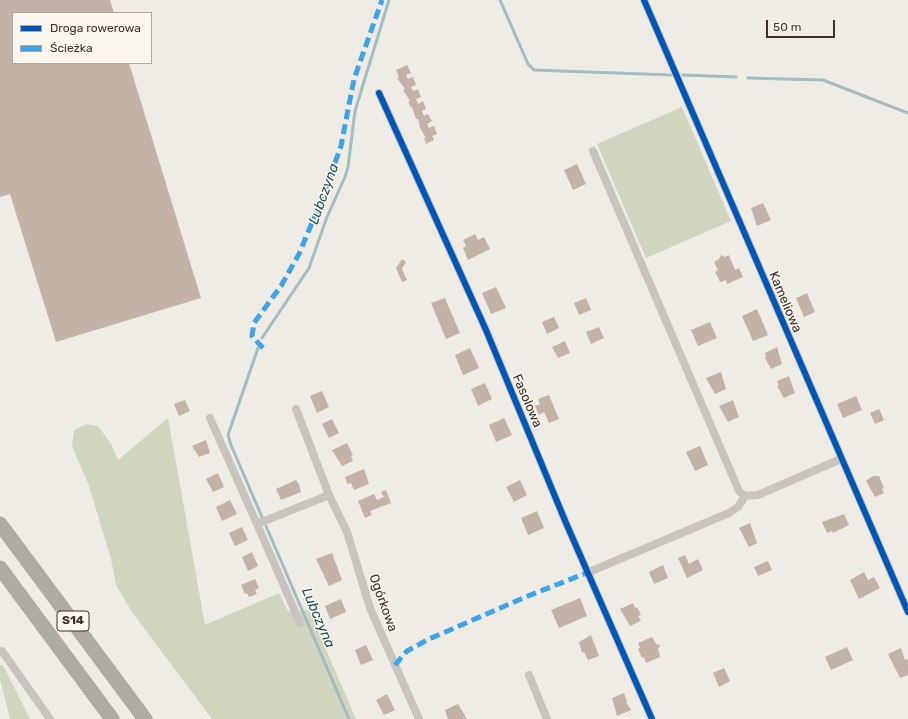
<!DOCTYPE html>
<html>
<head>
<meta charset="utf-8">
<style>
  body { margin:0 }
  #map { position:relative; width:908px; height:719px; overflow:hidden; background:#efece5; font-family:Rubik,sans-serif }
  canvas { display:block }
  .legend { position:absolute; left:12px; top:12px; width:140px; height:52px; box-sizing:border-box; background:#fbf6ee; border:1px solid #aea7a0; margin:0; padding:5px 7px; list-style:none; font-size:12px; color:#3a312b }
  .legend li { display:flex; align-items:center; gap:8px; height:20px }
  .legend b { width:20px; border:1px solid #aea7a0 }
  .scale { position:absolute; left:766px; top:20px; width:69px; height:18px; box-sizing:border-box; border:2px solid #3a312b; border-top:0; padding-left:5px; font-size:12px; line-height:14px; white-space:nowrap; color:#3a312b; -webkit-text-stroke:3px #fbf6ee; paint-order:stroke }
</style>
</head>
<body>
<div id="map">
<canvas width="908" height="719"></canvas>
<ul class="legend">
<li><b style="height:5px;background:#0057b8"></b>Droga rowerowa</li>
<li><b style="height:5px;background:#3fa3eb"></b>Ścieżka</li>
</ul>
<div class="scale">50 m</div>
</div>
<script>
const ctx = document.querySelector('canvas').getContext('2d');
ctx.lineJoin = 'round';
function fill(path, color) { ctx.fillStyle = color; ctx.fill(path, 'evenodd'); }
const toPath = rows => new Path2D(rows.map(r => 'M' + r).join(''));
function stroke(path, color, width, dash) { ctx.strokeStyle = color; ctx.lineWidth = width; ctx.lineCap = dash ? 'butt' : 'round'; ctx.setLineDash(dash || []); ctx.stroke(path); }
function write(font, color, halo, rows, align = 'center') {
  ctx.font = font + ' Rubik,sans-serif'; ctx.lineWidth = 3; ctx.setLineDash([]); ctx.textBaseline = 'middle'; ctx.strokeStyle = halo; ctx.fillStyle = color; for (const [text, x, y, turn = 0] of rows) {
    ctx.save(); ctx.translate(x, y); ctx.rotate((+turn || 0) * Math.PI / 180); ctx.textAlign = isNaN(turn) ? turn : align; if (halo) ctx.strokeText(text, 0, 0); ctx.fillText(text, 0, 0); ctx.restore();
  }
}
fill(toPath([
  [682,107,731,221,646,258,597,144],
  [168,418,205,625,279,593,288,611,309,610,356,719,212,719,132,612,116,585,111,559,89,486,72,446,74,430,87,424,98,426,111,444,118,460],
  [0,665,3,665,30,719,10,719,0,679]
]), '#cfd5bf');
stroke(toPath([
  [500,0,528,64,534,70,671,75],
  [683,75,736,77],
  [748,78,823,80,908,113],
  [262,338,309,268,327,217,345,177,348,167,355,111,389,0],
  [258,348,228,435,231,445,262,517],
  [266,526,349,719]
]), '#a1bdc1', 3);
fill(toPath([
  [0,0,110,0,114,13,13,13,13,63,129,63,201,298,56,342,10,194,0,197],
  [407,65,411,73,406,75,408,79,413,77,416,85,411,87,413,91,418,89,421,97,416,99,418,104,423,101,426,109,422,111,424,116,428,114,432,121,427,124,429,128,434,126,437,134,432,136,434,140,426,144,424,138,426,138,419,126,420,125,418,119,416,119,412,107,411,107,408,102,410,101,403,90,405,89,397,78,399,77,396,70],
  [577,164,586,184,573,190,564,170],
  [763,203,771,220,757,226,751,208],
  [475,234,478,240,484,237,490,249,468,260,463,248,466,246,463,240],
  [721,255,725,257,729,255,735,270,739,268,743,277,727,284,726,280,720,282,715,272,718,270,714,262,719,259],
  [402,259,406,262,402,269,407,280,402,282,396,268],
  [496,287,506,308,491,314,482,293],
  [807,293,815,312,804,317,796,298],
  [445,298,460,333,446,339,431,303],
  [586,298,591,310,579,315,574,303],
  [757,309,768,335,753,341,742,316],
  [554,317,559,328,547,334,542,322],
  [710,322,717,338,698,346,691,330],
  [599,327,604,338,591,344,586,332],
  [565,341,570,353,558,358,552,347],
  [777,347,782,364,771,369,765,358,766,357,765,353],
  [470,348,479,368,463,375,455,355],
  [721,372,726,389,715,394,706,378],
  [789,376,795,393,784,398,777,386,779,386,777,381],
  [485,383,492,399,478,406,471,389],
  [322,391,329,407,317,413,310,396],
  [549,395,559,419,549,423,544,412,539,415,535,406,540,404,538,399],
  [856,396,862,410,843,418,837,404],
  [185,400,190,411,179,416,174,404],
  [733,400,739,417,728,422,719,406],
  [879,409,884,420,875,424,870,413],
  [504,418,512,435,496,442,489,425],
  [332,419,339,433,329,438,322,424],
  [206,440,210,453,199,457,192,446],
  [347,443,353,455,351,456,353,461,342,466,332,450],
  [700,446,708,465,695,471,686,452],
  [364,469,369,484,354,490,351,483,347,484,345,477],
  [218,473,224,487,213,492,206,479],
  [873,476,879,476,884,488,882,489,884,493,875,497,866,481],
  [296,480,299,484,301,492,281,500,276,489],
  [520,480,527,495,514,502,506,487],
  [386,490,391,503,370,511,372,515,365,518,358,501,374,494,377,500,384,497,381,492],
  [230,500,237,514,222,521,216,507],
  [537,511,544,528,528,535,521,518],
  [844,514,849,525,833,533,832,531,827,533,822,522],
  [750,523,757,543,749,547,739,528],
  [242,527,248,540,235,546,229,533],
  [252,552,258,566,248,571,242,557],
  [332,553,342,580,329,586,316,559],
  [685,555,689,564,698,559,703,570,687,578,678,558],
  [768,561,772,570,758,576,754,567],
  [663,565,668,578,654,584,649,572],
  [864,572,868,580,874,577,880,588,859,599,850,580],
  [255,579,259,588,255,590,257,594,249,597,247,593,245,594,241,585],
  [580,598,587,616,559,628,551,610],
  [341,599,346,612,330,619,325,606],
  [633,603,635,608,637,607,641,615,638,616,641,621,630,626,620,609],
  [591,635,599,656,588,660,584,652,582,653,579,642],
  [652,637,657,645,659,644,660,647,658,648,660,657,646,663,644,657,642,658,638,649,640,648,638,643],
  [366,645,373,660,361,665,355,650],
  [847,647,853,660,831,670,825,657],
  [901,648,905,660,908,659,908,675,900,678,888,654],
  [724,668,730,681,719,687,713,673],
  [624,693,627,701,626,702,631,710,617,716,612,698],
  [387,694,395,710,384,715,376,700],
  [458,704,467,719,448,719,445,710]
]), '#c3b2a7');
stroke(toPath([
  [644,0,908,612],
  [379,93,486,330,566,523,652,719],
  [593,151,739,491,745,496,758,495,841,459],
  [296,409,329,495],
  [210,418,257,524],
  [589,572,729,513,738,507,745,496],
  [300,623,257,524,329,495,347,532,370,608,419,719],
  [0,652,2,651,50,719],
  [529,675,547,719]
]), '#c9c4bd', 8);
stroke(toPath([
  [0,524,145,719],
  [0,568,112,719]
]), '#aeaba4', 15);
stroke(toPath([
  [263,348,252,336,254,323,281,286,299,254,324,194,341,146,354,79,382,0],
  [395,665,407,651,429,639,528,596,589,572]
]), '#3fa3eb', 5, [10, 5]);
stroke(toPath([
  [644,0,908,612],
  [379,93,486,330,566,523,652,719]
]), '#0057b8', 6);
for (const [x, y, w] of [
  [73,621,32]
]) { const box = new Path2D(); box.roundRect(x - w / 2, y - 10, w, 20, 3); ctx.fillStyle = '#fbf6ee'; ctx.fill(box); stroke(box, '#3a312b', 1); }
write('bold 12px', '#3a312b', null, [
  ["S14",73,621]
]);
write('13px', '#3a312b', '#fbf6ee', [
  ["Kameliowa",785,302,67],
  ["Fasolowa",527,401,67],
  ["Ogórkowa",383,603,70]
]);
write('italic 14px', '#20525c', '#fbf6ee', [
  ["Lubczyna",324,194,-70],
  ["Lubczyna",318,618,67]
]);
</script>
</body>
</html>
